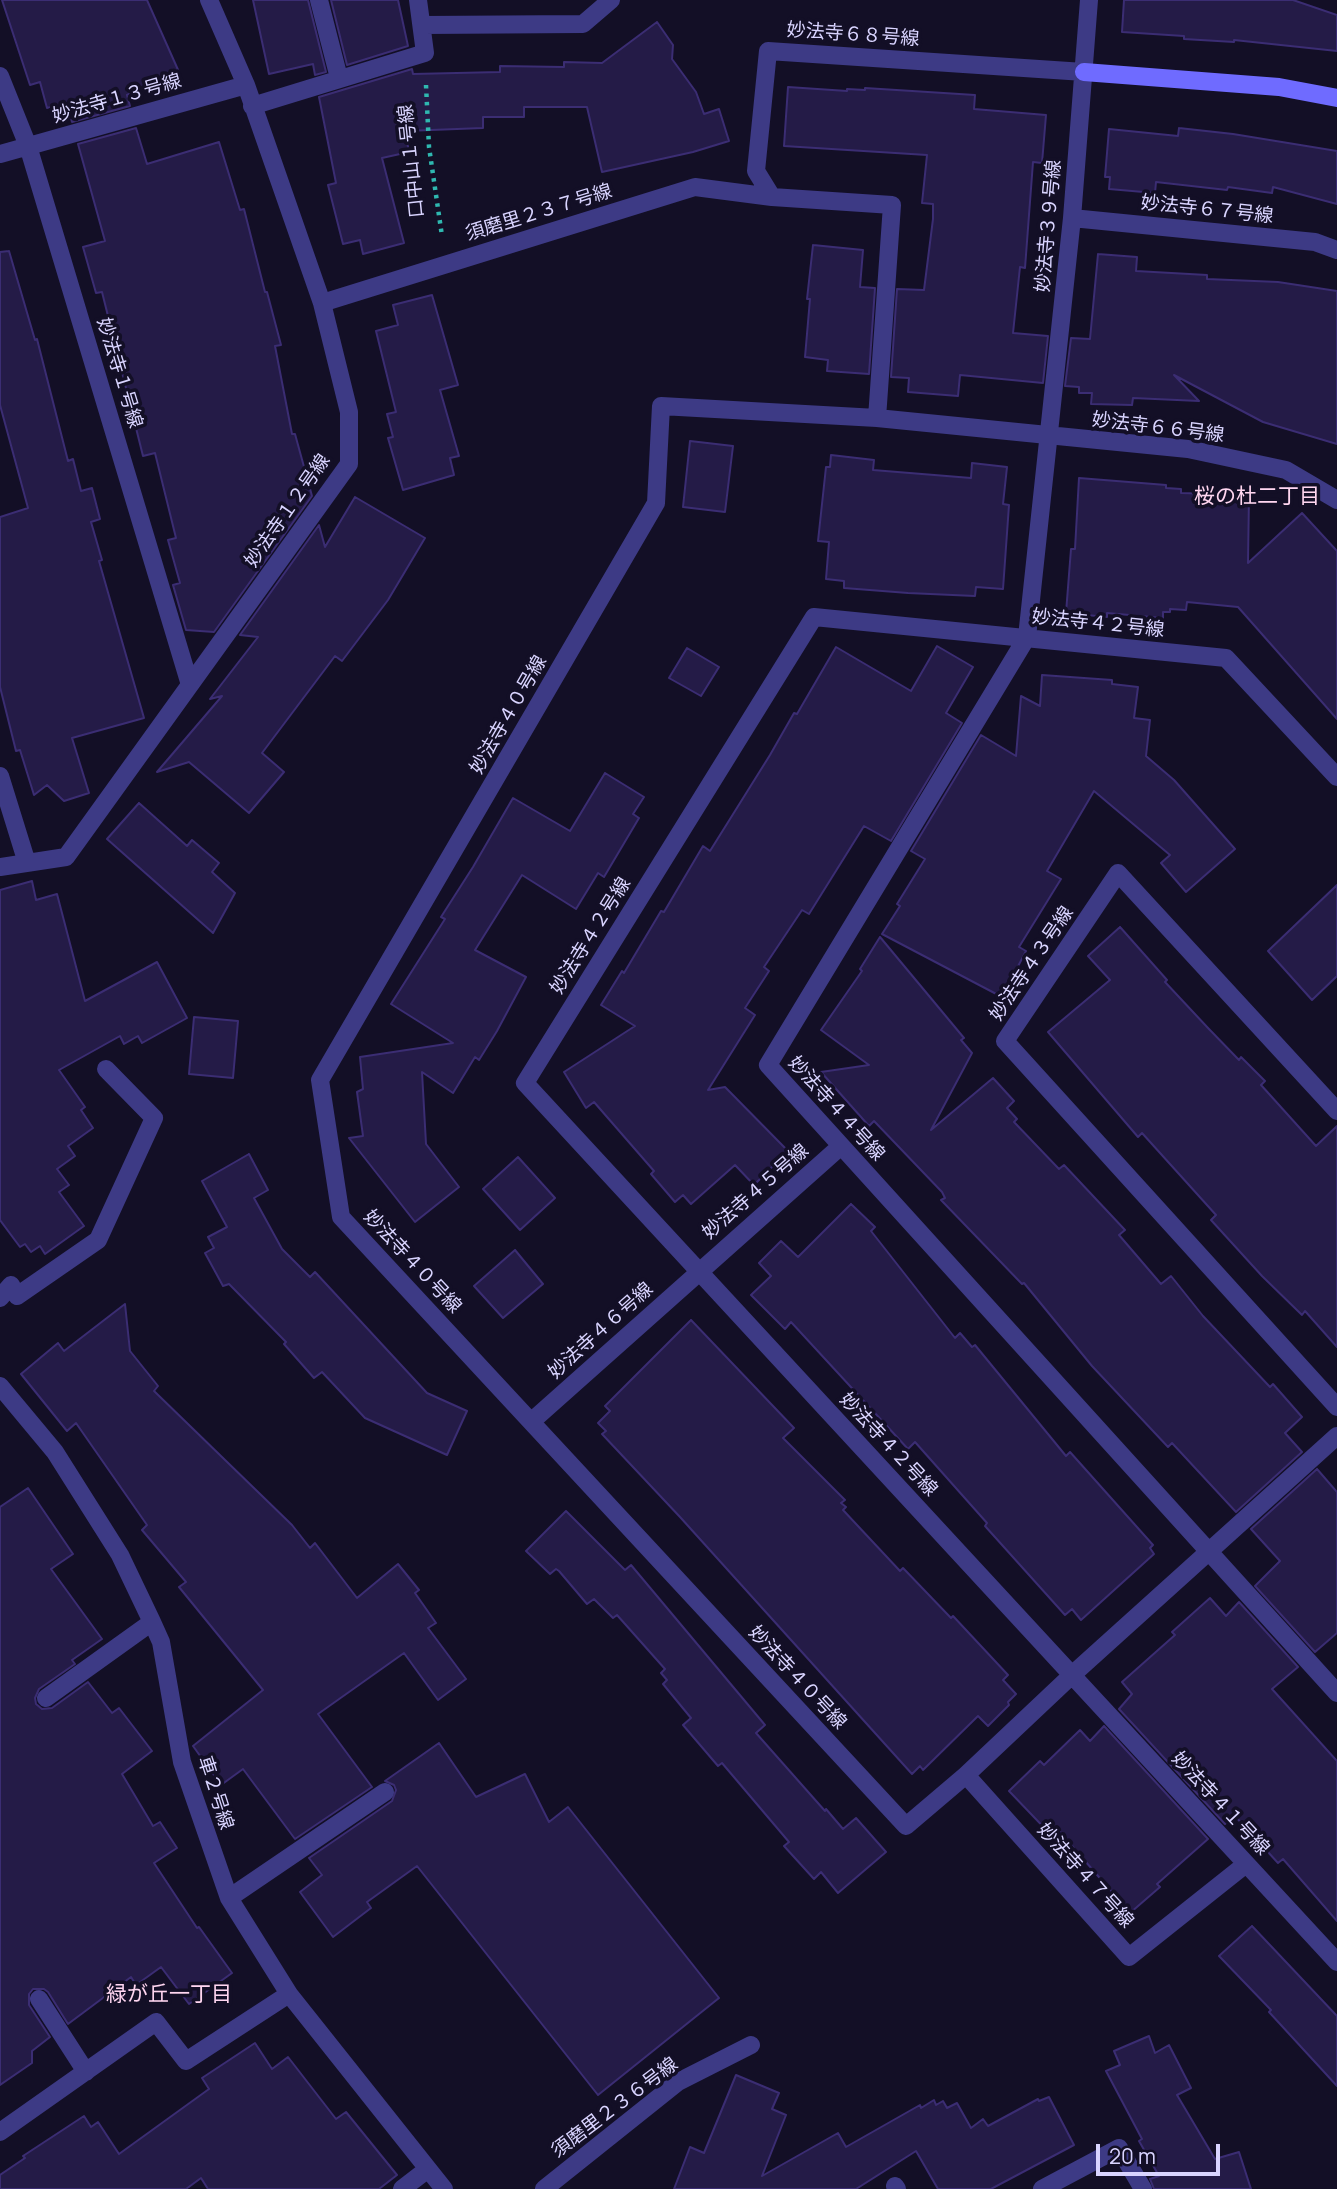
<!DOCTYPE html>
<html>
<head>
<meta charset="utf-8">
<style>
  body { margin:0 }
  #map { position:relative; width:1337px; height:2189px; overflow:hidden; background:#130f26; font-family:Manrope,sans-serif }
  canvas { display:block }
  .scale { position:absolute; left:1096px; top:2144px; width:124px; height:32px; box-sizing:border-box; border:4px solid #d9d4ff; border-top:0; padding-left:9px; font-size:21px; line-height:24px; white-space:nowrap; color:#d9d4ff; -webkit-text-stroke:5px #130f26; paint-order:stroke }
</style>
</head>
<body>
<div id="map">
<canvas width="1337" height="2189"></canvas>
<div class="scale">20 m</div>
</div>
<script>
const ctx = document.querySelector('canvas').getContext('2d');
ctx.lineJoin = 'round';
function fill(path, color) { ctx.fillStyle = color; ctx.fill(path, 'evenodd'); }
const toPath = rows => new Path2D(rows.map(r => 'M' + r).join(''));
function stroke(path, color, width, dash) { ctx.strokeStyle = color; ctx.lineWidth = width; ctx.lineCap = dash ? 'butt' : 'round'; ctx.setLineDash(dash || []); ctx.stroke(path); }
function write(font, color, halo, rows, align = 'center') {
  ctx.font = font + ' Manrope,"Noto Sans JP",sans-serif'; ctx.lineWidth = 7; ctx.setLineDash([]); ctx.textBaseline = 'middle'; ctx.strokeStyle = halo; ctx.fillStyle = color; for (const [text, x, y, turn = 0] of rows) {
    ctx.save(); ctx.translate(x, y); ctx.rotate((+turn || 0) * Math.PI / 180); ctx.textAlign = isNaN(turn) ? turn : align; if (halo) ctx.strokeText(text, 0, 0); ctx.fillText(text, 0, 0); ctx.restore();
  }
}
const building = toPath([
  [2,0,147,0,179,72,127,95,130,106,72,122,67,103,47,108,40,82,30,85,2,0],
  [253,0,308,0,326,72,315,75,313,64,269,74,253,0],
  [331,0,398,0,408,46,347,65,331,0],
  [1124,0,1293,0,1337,15,1337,51,1234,40,1234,42,1184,39,1184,36,1122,32,1124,0],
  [657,22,673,45,672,59,696,92,704,114,719,109,729,141,693,152,602,172,587,107,524,107,524,117,483,117,483,128,405,131,409,152,382,158,404,243,363,254,360,240,343,244,328,185,336,183,319,97,412,69,413,74,500,72,500,66,564,67,564,62,602,63,657,22],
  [788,87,847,91,847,89,865,90,865,88,975,95,974,109,1046,115,1042,163,1033,162,1025,268,1020,267,1013,333,1048,336,1043,383,960,375,958,396,908,392,909,378,891,377,897,289,924,290,933,219,933,204,922,203,927,155,784,146,788,87],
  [136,128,147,164,219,142,240,210,244,209,265,292,267,292,281,345,275,346,292,434,295,434,312,496,214,632,186,630,173,585,180,583,168,540,176,538,155,453,143,456,102,292,96,293,83,247,105,241,78,144,136,128],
  [1179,128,1233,134,1337,151,1337,204,1273,187,1272,193,1228,187,1227,190,1156,182,1155,193,1109,189,1110,177,1105,177,1109,129,1178,136,1179,128],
  [813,245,863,250,860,287,875,288,869,374,827,371,828,360,805,357,810,299,807,299,813,245],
  [9,251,35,340,37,339,68,461,73,459,81,491,92,488,100,519,91,522,102,560,99,561,144,718,72,738,89,793,64,801,47,785,34,795,20,750,16,751,0,687,0,517,28,508,0,405,0,252,9,251],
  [1098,254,1137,257,1136,271,1207,275,1207,279,1278,282,1337,291,1337,444,1263,422,1174,375,1199,401,1133,398,1132,405,1091,404,1092,393,1079,393,1079,387,1065,386,1071,338,1090,339,1098,254],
  [432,295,458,385,440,390,459,456,450,458,454,475,403,490,388,438,393,437,387,414,396,412,376,331,398,325,393,305,432,295],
  [690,441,733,446,725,512,683,507,690,441],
  [831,455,874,460,873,470,971,478,972,463,1007,467,1003,504,1009,505,1003,589,976,587,975,596,908,593,844,588,844,581,826,579,829,542,818,541,826,467,830,467,831,455],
  [1079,478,1166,485,1166,488,1181,489,1181,493,1249,495,1248,563,1302,513,1337,551,1337,719,1238,607,1187,602,1186,610,1170,609,1170,612,1163,612,1163,618,1107,613,1107,617,1066,613,1071,549,1075,549,1079,478],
  [355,497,425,538,388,600,342,661,335,656,262,753,284,772,249,813,189,762,157,772,222,696,210,699,258,637,240,635,319,525,325,547,355,497],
  [937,646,973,667,946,713,962,723,891,841,864,826,809,914,802,910,764,967,769,971,745,1008,755,1015,708,1090,725,1087,788,1151,754,1185,735,1165,691,1204,683,1195,675,1202,651,1174,654,1171,594,1102,586,1108,564,1072,635,1026,601,1005,622,971,624,973,661,911,664,912,703,846,710,851,770,755,794,713,797,714,836,647,911,691,937,646],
  [687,648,719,667,701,696,669,678,687,648],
  [1042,675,1112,680,1112,684,1138,687,1134,718,1150,720,1146,756,1174,780,1235,849,1186,892,1161,863,1170,855,1094,791,1047,871,1061,879,1019,947,1026,951,1002,997,882,934,900,906,897,904,925,859,911,851,981,735,1016,756,1021,696,1040,706,1042,675],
  [605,773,644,797,633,814,639,818,604,877,598,873,576,909,522,875,475,950,526,977,497,1031,479,1060,475,1057,453,1093,422,1072,426,1144,459,1187,415,1222,349,1138,363,1136,357,1092,363,1089,360,1057,453,1043,391,1004,445,919,441,917,473,867,513,798,570,831,605,773],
  [139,803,187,846,192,840,219,863,212,872,235,893,213,933,107,839,139,803],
  [32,881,36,900,57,894,85,1001,157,962,187,1018,142,1043,138,1036,124,1044,120,1036,59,1070,85,1107,81,1110,93,1128,68,1146,75,1156,57,1169,69,1185,59,1192,84,1226,45,1254,40,1246,31,1252,25,1244,20,1247,0,1220,0,890,32,881],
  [1337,885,1337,976,1312,1000,1268,951,1337,885],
  [1120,927,1167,980,1165,982,1208,1028,1239,1060,1241,1057,1265,1081,1261,1085,1316,1146,1337,1126,1337,1347,1305,1311,1302,1315,1262,1276,1211,1220,1216,1215,1142,1133,1138,1137,1048,1032,1110,980,1088,956,1120,927],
  [880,937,964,1038,961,1040,972,1053,931,1130,993,1078,1014,1101,1007,1108,1017,1119,1014,1122,1059,1169,1064,1165,1125,1230,1119,1235,1161,1284,1171,1276,1203,1316,1270,1387,1273,1384,1302,1417,1285,1433,1302,1452,1236,1512,1172,1443,1168,1447,1092,1366,1024,1283,1022,1284,941,1200,945,1198,942,1192,874,1121,869,1126,821,1072,869,1065,821,1030,862,971,860,969,880,937],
  [194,1017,238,1021,233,1078,189,1074,194,1017],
  [249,1154,268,1190,254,1198,282,1249,310,1277,315,1272,427,1393,467,1411,447,1455,365,1418,322,1372,314,1378,284,1344,286,1342,229,1284,223,1286,205,1253,214,1248,208,1237,227,1227,202,1181,249,1154],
  [518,1157,555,1198,520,1230,483,1189,518,1157],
  [851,1204,875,1227,871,1231,955,1338,960,1333,972,1347,975,1345,1066,1456,1070,1452,1153,1545,1150,1548,1154,1554,1081,1620,1072,1609,1065,1615,985,1526,987,1523,915,1442,908,1449,791,1322,785,1329,751,1295,771,1276,759,1263,781,1241,798,1257,851,1204],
  [515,1250,543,1284,503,1318,474,1286,515,1250],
  [125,1304,130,1351,158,1386,154,1391,292,1525,310,1548,315,1543,357,1598,398,1564,419,1590,415,1593,436,1623,428,1628,466,1679,438,1700,404,1653,318,1714,372,1787,295,1839,243,1769,221,1785,193,1746,263,1690,179,1587,186,1582,142,1530,147,1525,76,1423,67,1431,21,1374,58,1343,64,1351,125,1304],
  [691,1320,794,1428,783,1438,845,1500,841,1503,846,1507,843,1510,900,1571,903,1568,951,1618,953,1616,1008,1675,1003,1680,1016,1694,1008,1702,1009,1705,988,1726,978,1716,923,1770,920,1766,912,1774,680,1517,602,1434,606,1431,598,1423,610,1411,605,1406,691,1320],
  [1317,1469,1337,1492,1337,1633,1315,1652,1255,1586,1280,1561,1251,1529,1317,1469],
  [28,1488,73,1554,51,1569,102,1639,72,1660,75,1664,39,1689,35,1698,36,1704,42,1709,52,1708,88,1682,112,1713,119,1708,152,1751,122,1774,153,1826,160,1822,177,1848,154,1863,197,1928,199,1927,232,1973,189,2004,161,1967,136,1985,131,1977,68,2024,48,1992,44,1989,33,1989,29,1994,29,2005,50,2037,32,2051,32,2063,0,2085,0,1507,28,1488],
  [566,1511,625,1570,631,1565,765,1725,756,1733,825,1811,826,1809,843,1829,856,1818,886,1852,838,1893,821,1872,814,1879,784,1846,789,1842,722,1763,718,1766,683,1725,691,1718,663,1684,667,1680,661,1673,665,1669,617,1615,613,1618,594,1599,587,1604,559,1571,556,1569,550,1574,526,1551,566,1511],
  [1210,1598,1226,1616,1239,1602,1298,1667,1272,1689,1337,1761,1337,1921,1283,1859,1278,1863,1234,1815,1225,1824,1119,1709,1132,1694,1122,1682,1175,1635,1172,1632,1210,1598],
  [1104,1726,1208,1839,1157,1884,1160,1887,1130,1913,1060,1832,1054,1838,1009,1791,1040,1761,1044,1765,1080,1730,1090,1741,1104,1726],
  [439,1743,476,1797,525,1774,549,1822,568,1807,719,1998,598,2095,417,1866,367,1902,371,1908,333,1937,300,1892,322,1875,309,1858,392,1801,396,1790,394,1785,385,1781,439,1743],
  [1252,1926,1337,2016,1337,2086,1269,2012,1271,2010,1219,1956,1252,1926],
  [1149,2036,1155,2053,1169,2045,1191,2088,1177,2095,1215,2159,1239,2152,1251,2189,1154,2189,1150,2179,1159,2176,1139,2141,1142,2139,1106,2071,1120,2065,1114,2051,1149,2036],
  [255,2043,272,2069,288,2057,336,2119,346,2112,397,2175,379,2189,208,2189,201,2178,186,2189,0,2189,0,2175,25,2158,23,2156,84,2116,91,2127,98,2122,119,2154,209,2089,202,2078,255,2043],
  [736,2075,779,2093,772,2109,786,2115,762,2176,838,2133,846,2147,920,2105,921,2108,934,2100,936,2105,943,2101,947,2108,957,2103,971,2128,983,2119,988,2126,1038,2099,1039,2101,1049,2097,1074,2145,991,2189,938,2189,916,2151,856,2189,674,2189,690,2147,704,2153,736,2075]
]);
fill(building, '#241b47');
stroke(building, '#3b2d73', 2);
stroke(toPath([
  [426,85,429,147,442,236]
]), '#2fb8b0', 4.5, [3.5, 5]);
stroke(toPath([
  [319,0,339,78],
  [1089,0,1072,218,1027,637,768,1065,1337,1693],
  [422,25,583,24,611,0],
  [0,76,28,146,190,685],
  [252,106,425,53,418,0],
  [0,154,246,85],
  [1072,218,1315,242,1337,250],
  [322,303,695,187,772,197],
  [877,418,892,205,772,197,756,171,768,51,1084,72],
  [1337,500,1286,470,1188,449,877,418,661,406,656,503,320,1080,341,1217,906,1826,966,1775,1072,1675,1337,1436],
  [0,776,27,863],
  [1337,777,1226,658,814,617,525,1083,1337,1962],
  [0,867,66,857,349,464,349,412,322,303,246,85,209,0],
  [1337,1111,1118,873,1005,1041,1337,1407],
  [0,1298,11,1285,17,1296,98,1240,154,1118,106,1069],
  [0,1386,55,1452,120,1555,152,1622,161,1642,182,1762,229,1898,289,1994,444,2189],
  [532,1421,841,1146],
  [46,1698,152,1622],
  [966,1775,1129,1957,1246,1864],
  [229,1898,385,1792],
  [39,1999,86,2072],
  [0,2132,156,2022,186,2061,289,1994],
  [895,2186,897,2189],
  [402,2189,428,2169],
  [544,2189,678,2082,751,2045],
  [1042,2189,1119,2148,1143,2189]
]), '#3d3a85', 18);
stroke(toPath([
  [1084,72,1279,87,1337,98]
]), '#6f6bff', 18);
write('19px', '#d9d4ff', '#130f26', [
  ["妙法寺６８号線",853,35,4],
  ["妙法寺１３号線",117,99,-16],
  ["口中山１号線",412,161,-96],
  ["妙法寺６７号線",1207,210,6],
  ["須磨里２３７号線",539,213,-17],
  ["妙法寺３９号線",1049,226,-85],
  ["妙法寺１号線",119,373,73],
  ["妙法寺６６号線",1158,428,7],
  ["妙法寺１２号線",288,511,-55],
  ["妙法寺４２号線",1098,624,6],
  ["妙法寺４０号線",509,715,-60],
  ["妙法寺４２号線",591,936,-58],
  ["妙法寺４３号線",1032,964,-56],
  ["妙法寺４４号線",836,1109,48],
  ["妙法寺４５号線",756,1192,-41],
  ["妙法寺４０号線",412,1262,47],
  ["妙法寺４６号線",601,1331,-42],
  ["妙法寺４２号線",888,1445,47],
  ["妙法寺４０号線",797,1678,47],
  ["車２号線",215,1793,72],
  ["妙法寺４１号線",1220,1804,47],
  ["妙法寺４７号線",1085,1876,48],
  ["須磨里２３６号線",615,2108,-37]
]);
write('21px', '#ffd6f0', '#130f26', [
  ["桜の杜二丁目",1257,497],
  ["緑が丘一丁目",169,1995]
]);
</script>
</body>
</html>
